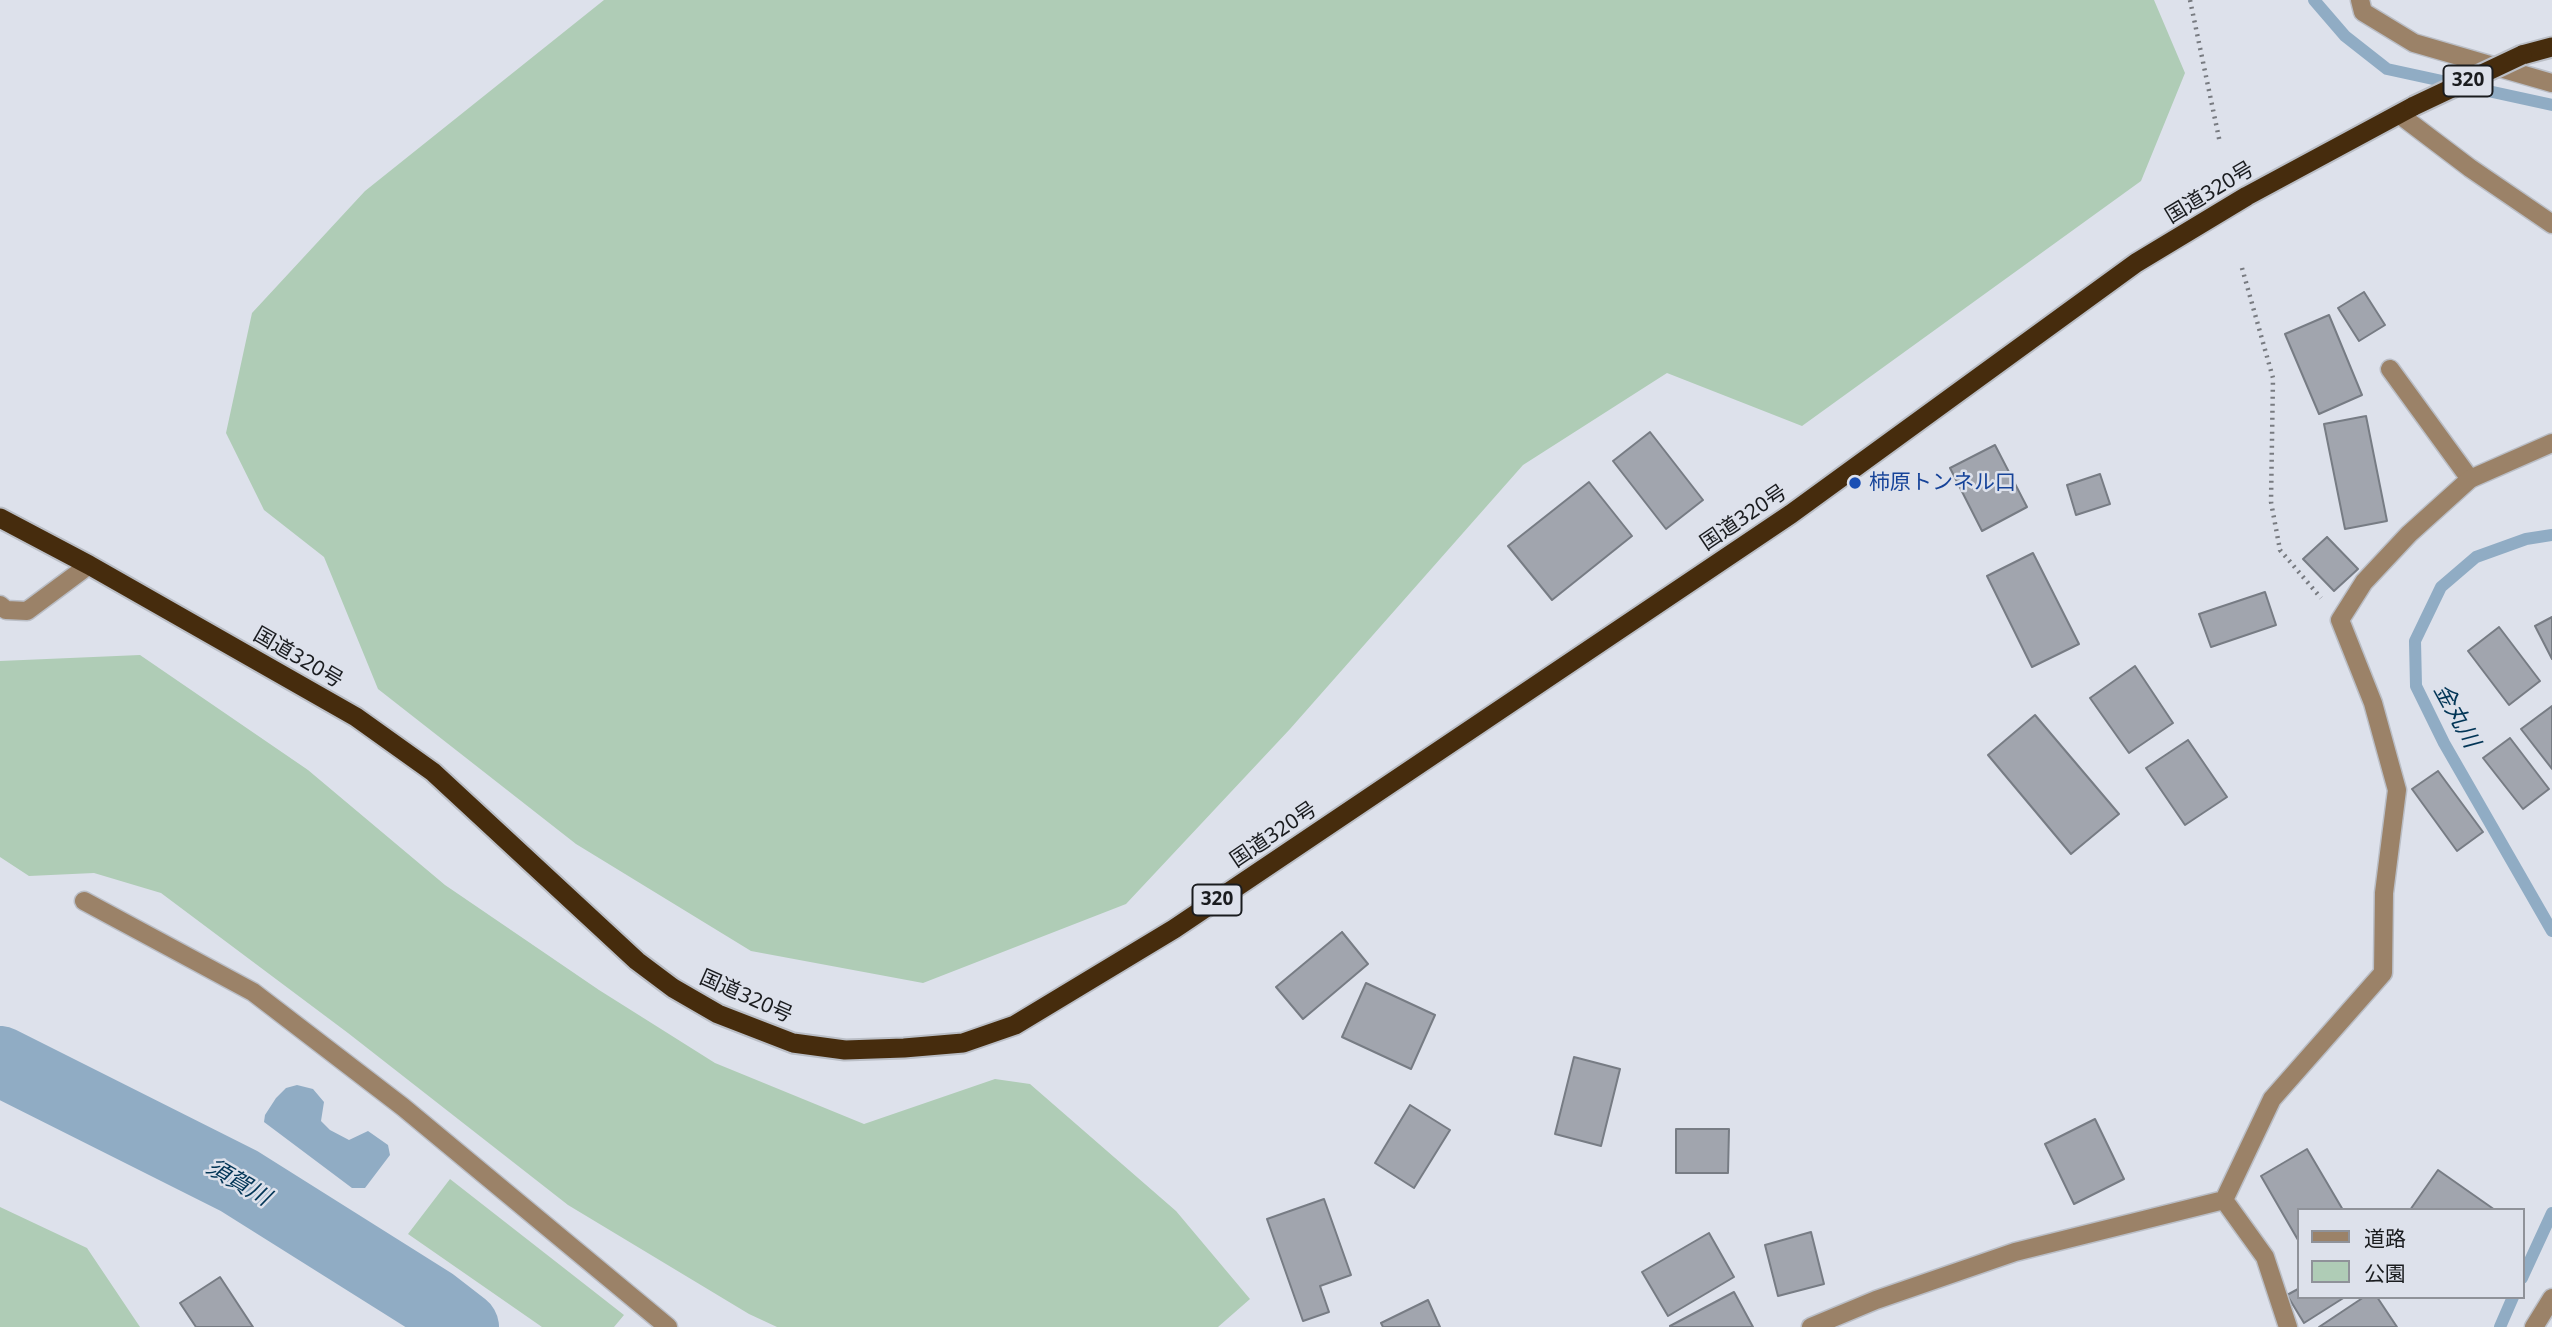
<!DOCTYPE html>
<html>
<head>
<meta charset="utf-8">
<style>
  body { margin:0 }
  #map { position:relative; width:2552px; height:1327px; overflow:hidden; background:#dde1eb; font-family:"Noto Sans","Noto Sans JP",sans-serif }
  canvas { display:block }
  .legend { position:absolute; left:2297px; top:1208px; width:228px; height:91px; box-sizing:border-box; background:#dde1eb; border:2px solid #8f9299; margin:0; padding:9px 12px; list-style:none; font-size:21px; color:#1a1c1f }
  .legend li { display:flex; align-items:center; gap:14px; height:35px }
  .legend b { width:35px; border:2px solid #8f9299 }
</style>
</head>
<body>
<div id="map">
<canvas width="2552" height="1327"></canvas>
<ul class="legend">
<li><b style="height:9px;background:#9b8268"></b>道路</li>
<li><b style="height:19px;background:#afccb6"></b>公園</li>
</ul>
</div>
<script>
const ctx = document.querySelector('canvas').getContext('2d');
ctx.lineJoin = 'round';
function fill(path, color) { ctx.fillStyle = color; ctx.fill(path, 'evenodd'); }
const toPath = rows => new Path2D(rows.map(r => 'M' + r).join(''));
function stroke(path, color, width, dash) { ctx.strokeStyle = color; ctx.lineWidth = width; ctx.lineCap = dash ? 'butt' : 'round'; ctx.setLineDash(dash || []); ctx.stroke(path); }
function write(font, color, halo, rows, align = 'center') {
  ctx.font = font + ' "Noto Sans","Noto Sans JP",sans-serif'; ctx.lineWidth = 5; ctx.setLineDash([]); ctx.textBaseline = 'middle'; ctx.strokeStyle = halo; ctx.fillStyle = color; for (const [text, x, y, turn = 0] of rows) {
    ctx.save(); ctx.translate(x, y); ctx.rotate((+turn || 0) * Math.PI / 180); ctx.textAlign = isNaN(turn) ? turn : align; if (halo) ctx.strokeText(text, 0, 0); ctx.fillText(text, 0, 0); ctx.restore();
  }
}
fill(toPath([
  [604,0,2154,0,2185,73,2141,181,1802,426,1667,373,1523,465,1290,729,1126,904,923,983,751,951,576,844,378,689,324,557,264,510,226,433,252,313,365,191],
  [140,655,308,770,445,885,599,990,715,1063,864,1124,995,1079,1030,1084,1176,1211,1250,1299,1218,1327,777,1327,749,1314,568,1205,348,1033,161,893,94,873,29,876,0,857,0,661],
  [450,1179,624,1315,614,1327,542,1327,408,1234],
  [0,1207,87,1248,140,1327,0,1327]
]), '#afccb6');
fill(toPath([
  [297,1085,313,1089,324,1102,321,1121,330,1130,349,1140,368,1131,388,1145,390,1155,365,1188,352,1188,264,1122,265,1115,276,1098,286,1088]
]), '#90acc4');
stroke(toPath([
  [2314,0,2345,36,2387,69,2552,105],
  [2552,535,2526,539,2476,557,2441,587,2415,641,2416,686,2444,743,2552,931],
  [2522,1278,2552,1213],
  [2500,1327,2513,1297]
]), '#90acc4', 12);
stroke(toPath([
  [0,1061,239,1181,433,1303,464,1327]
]), '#90acc4', 70);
const building = toPath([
  [2364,292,2385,325,2359,341,2338,308,2364,292],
  [2329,315,2362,395,2319,414,2285,334,2329,315],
  [2366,416,2387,521,2345,529,2324,424,2366,416],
  [1650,432,1703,500,1666,529,1613,461,1650,432],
  [1995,445,2027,507,1982,531,1950,468,1995,445],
  [2100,474,2110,504,2076,515,2067,485,2100,474],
  [1589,482,1632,536,1552,600,1508,546,1589,482],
  [2327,537,2358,569,2334,591,2303,559,2327,537],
  [2033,553,2079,644,2032,667,1987,576,2033,553],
  [2265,592,2276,625,2211,647,2199,614,2265,592],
  [2552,617,2552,659,2535,626,2552,617],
  [2499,627,2540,681,2509,705,2468,651,2499,627],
  [2135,666,2173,723,2129,753,2090,698,2135,666],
  [2552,706,2552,769,2521,729,2552,706],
  [2035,715,2119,814,2071,854,1988,755,2035,715],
  [2510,738,2549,789,2523,809,2483,758,2510,738],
  [2188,740,2227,797,2185,825,2146,768,2188,740],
  [2438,771,2483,832,2457,851,2412,789,2438,771],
  [1342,932,1368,964,1303,1019,1276,987,1342,932],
  [1366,983,1435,1015,1411,1069,1342,1037,1366,983],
  [1574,1057,1620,1069,1601,1146,1555,1134,1574,1057],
  [1410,1105,1450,1130,1414,1188,1375,1163,1410,1105],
  [2095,1119,2124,1179,2074,1204,2045,1144,2095,1119],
  [1676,1129,1729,1129,1728,1173,1676,1173,1676,1129],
  [2307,1149,2343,1210,2298,1210,2298,1240,2261,1176,2307,1149],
  [2438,1170,2495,1210,2410,1210,2438,1170],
  [1324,1199,1351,1275,1320,1286,1329,1312,1303,1321,1267,1219,1324,1199],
  [1811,1232,1824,1284,1778,1296,1765,1245,1811,1232],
  [1709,1233,1734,1277,1668,1316,1642,1272,1709,1233],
  [220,1277,253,1327,196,1327,180,1303,220,1277],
  [2298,1289,2298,1297,2345,1297,2304,1323,2287,1295,2298,1289],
  [1734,1292,1753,1327,1670,1327,1670,1326,1734,1292],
  [2364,1297,2377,1297,2397,1327,2319,1327,2364,1297],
  [1428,1300,1440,1327,1383,1327,1381,1323,1428,1300]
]);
fill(building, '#a1a5ae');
stroke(building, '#777c84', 2);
const service = toPath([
  [2390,369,2470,479],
  [2534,1327,2552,1298]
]);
const minor = toPath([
  [2360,0,2363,12,2414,43,2552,83],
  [0,605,6,610,27,611,89,565],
  [84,901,253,992,403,1107,668,1327],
  [2224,1200,2272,1099,2383,973,2384,893,2397,790,2373,703,2340,620,2364,582,2409,534,2470,479,2552,443],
  [2224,1200,2265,1257,2288,1327],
  [1811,1327,1876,1300,2015,1252,2224,1200]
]);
const tertiary = toPath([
  [2400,115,2470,168,2552,224]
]);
const trunk = toPath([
  [2522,55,2552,47],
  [0,518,89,565,356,717,433,772,637,961,673,988,718,1014,793,1043,845,1050,904,1048,963,1043,1015,1025,1174,929,1791,514,2136,263,2247,196,2414,106]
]);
stroke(service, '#babec6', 21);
stroke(minor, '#babec6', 21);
stroke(tertiary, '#babec6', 21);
stroke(trunk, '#babec6', 23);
stroke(toPath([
  [2190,0,2220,143],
  [2242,268,2273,378,2271,502,2280,550,2321,598]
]), '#787b81', 4.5, [2, 5]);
stroke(service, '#9b8268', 18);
stroke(minor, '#9b8268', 18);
stroke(tertiary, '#9b8268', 18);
stroke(trunk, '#462c0d', 19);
const trunkBridge = toPath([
  [2414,106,2522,55]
]);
stroke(trunkBridge, '#babec6', 23, []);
stroke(trunkBridge, '#462c0d', 19);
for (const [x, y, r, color] of [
  [1855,483,7,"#1a4fb4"]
]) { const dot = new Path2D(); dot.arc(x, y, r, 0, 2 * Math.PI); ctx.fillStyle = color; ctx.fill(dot); stroke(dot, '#dde1eb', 2.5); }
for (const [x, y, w] of [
  [2468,81,49],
  [1217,900,49]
]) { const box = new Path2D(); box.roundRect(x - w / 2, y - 15.5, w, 31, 5); ctx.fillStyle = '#dde1eb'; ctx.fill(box); stroke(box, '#1a1c1f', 2); }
write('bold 19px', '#1a1c1f', null, [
  ["320",2468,81],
  ["320",1217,900]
]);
write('21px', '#1a1c1f', '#dde1eb', [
  ["国道320号",2210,193,-31],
  ["国道320号",1744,518,-34],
  ["国道320号",298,658,30],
  ["国道320号",1274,835,-34],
  ["国道320号",746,997,24]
]);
write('21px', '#164399', '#dde1eb', [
  ["柿原トンネル口",1869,483]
], 'left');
write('italic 23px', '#023556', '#dde1eb', [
  ["金丸川",2456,716,61],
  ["須賀川",238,1183,30]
]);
</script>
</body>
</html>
